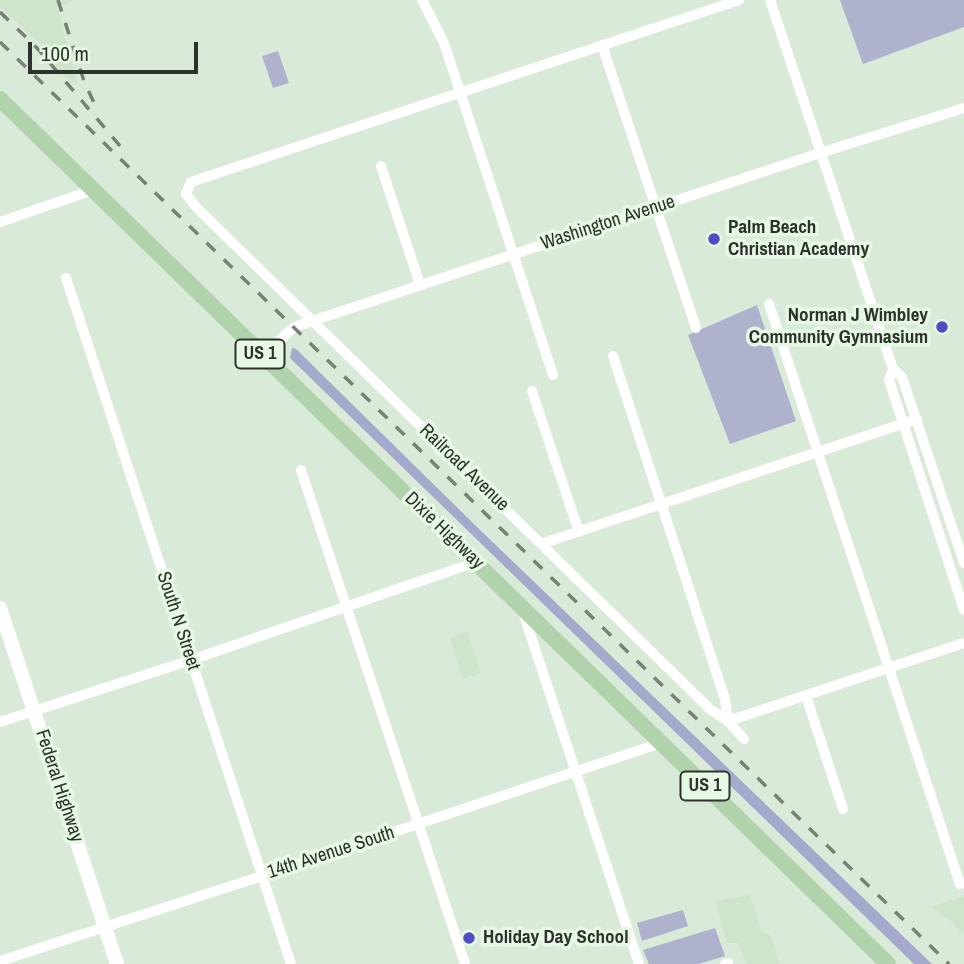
<!DOCTYPE html>
<html>
<head>
<meta charset="utf-8">
<style>
  body { margin:0 }
  #map { position:relative; width:964px; height:964px; overflow:hidden; background:#daead8; font-family:"Archivo Narrow",sans-serif }
  canvas { display:block }
  .scale { position:absolute; left:28px; top:42px; width:170px; height:32px; box-sizing:border-box; border:4px solid #2d332c; border-top:0; padding-left:9px; font-size:21px; line-height:24px; white-space:nowrap; color:#2d332c; -webkit-text-stroke:5px #e7f8e5; paint-order:stroke }
</style>
</head>
<body>
<div id="map">
<canvas width="964" height="964"></canvas>
<div class="scale">100 m</div>
</div>
<script>
const ctx = document.querySelector('canvas').getContext('2d');
ctx.lineJoin = 'round';
function fill(path, color) { ctx.fillStyle = color; ctx.fill(path, 'evenodd'); }
const toPath = rows => new Path2D(rows.map(r => 'M' + r).join(''));
function stroke(path, color, width, dash) { ctx.strokeStyle = color; ctx.lineWidth = width; ctx.lineCap = dash ? 'butt' : 'round'; ctx.setLineDash(dash || []); ctx.stroke(path); }
function write(font, color, halo, rows, align = 'center') {
  ctx.font = font + ' "Archivo Narrow",sans-serif'; ctx.lineWidth = 7; ctx.setLineDash([]); ctx.textBaseline = 'middle'; ctx.strokeStyle = halo; ctx.fillStyle = color; for (const [text, x, y, turn = 0] of rows) {
    ctx.save(); ctx.translate(x, y); ctx.rotate((+turn || 0) * Math.PI / 180); ctx.textAlign = isNaN(turn) ? turn : align; if (halo) ctx.strokeText(text, 0, 0); ctx.fillText(text, 0, 0); ctx.restore();
  }
}
fill(toPath([
  [0,0,75,0,57,7,78,85,62,74,42,45,0,7],
  [467,631,481,673,463,679,450,638],
  [750,895,762,933,770,934,780,964,747,964,738,943,727,943,716,901],
  [964,896,964,934,951,921,931,907]
]), '#cee4cb');
fill(toPath([
  [840,0,964,0,964,27,863,64],
  [278,51,289,83,273,88,262,56],
  [757,305,796,421,730,444,688,335],
  [683,910,688,926,642,941,637,923],
  [715,928,725,956,699,964,649,964,643,950]
]), '#aeb2cd');
fill(toPath([
  [292,348,296,349,477,527,932,964,914,964,290,358]
]), '#a5aacd');
stroke(toPath([
  [422,0,444,43,553,375],
  [739,0,191,182,186,194,197,208,711,710,728,721,744,739],
  [770,0,893,369,902,377,964,563],
  [602,45,696,328],
  [381,166,420,285],
  [0,222,93,190],
  [66,278,291,964],
  [769,304,960,884,964,883],
  [613,356,725,699,728,721,964,643],
  [264,357,288,332,297,326,820,153,964,108],
  [893,369,889,380,964,610],
  [532,391,579,532],
  [301,470,465,964],
  [541,544,917,419],
  [523,612,639,964],
  [806,696,843,809],
  [0,722,191,660,476,562],
  [0,961,262,876,661,743],
  [725,964,728,963]
]), '#fff', 10);
stroke(toPath([
  [0,608,117,964]
]), '#fff', 14);
stroke(toPath([
  [0,99,888,964]
]), '#b0d3ac', 16);
stroke(toPath([
  [58,0,84,81,95,105],
  [0,12,38,49,126,153],
  [0,42,949,964]
]), '#778175', 3.5, [12, 12]);
for (const [x, y, r, color] of [
  [714,239,7,"#504cc3"],
  [942,327,7,"#504cc3"],
  [469,938,7,"#504cc3"]
]) { const dot = new Path2D(); dot.arc(x, y, r, 0, 2 * Math.PI); ctx.fillStyle = color; ctx.fill(dot); stroke(dot, '#e7f8e5', 2.5); }
for (const [x, y, w] of [
  [260,354,49],
  [705,786,49]
]) { const box = new Path2D(); box.roundRect(x - w / 2, y - 14.5, w, 29, 5); ctx.fillStyle = '#e7f8e5'; ctx.fill(box); stroke(box, '#2d332c', 2); }
write('bold 18px', '#2d332c', null, [
  ["US 1",260,354],
  ["US 1",705,786]
]);
write('19px', '#2d332c', '#e7f8e5', [
  ["Washington Avenue",608,223,-18],
  ["Railroad Avenue",464,468,44],
  ["Dixie Highway",444,531,44],
  ["South N Street",178,621,72],
  ["Federal Highway",59,786,72],
  ["14th Avenue South",331,853,-18]
]);
write('bold 19px', '#2d332c', '#e7f8e5', [
  ["Palm Beach",728,228],
  ["Christian Academy",728,250],
  ["Norman J Wimbley",928,316,"right"],
  ["Community Gymnasium",928,338,"right"],
  ["Holiday Day School",483,938]
], 'left');
</script>
</body>
</html>
